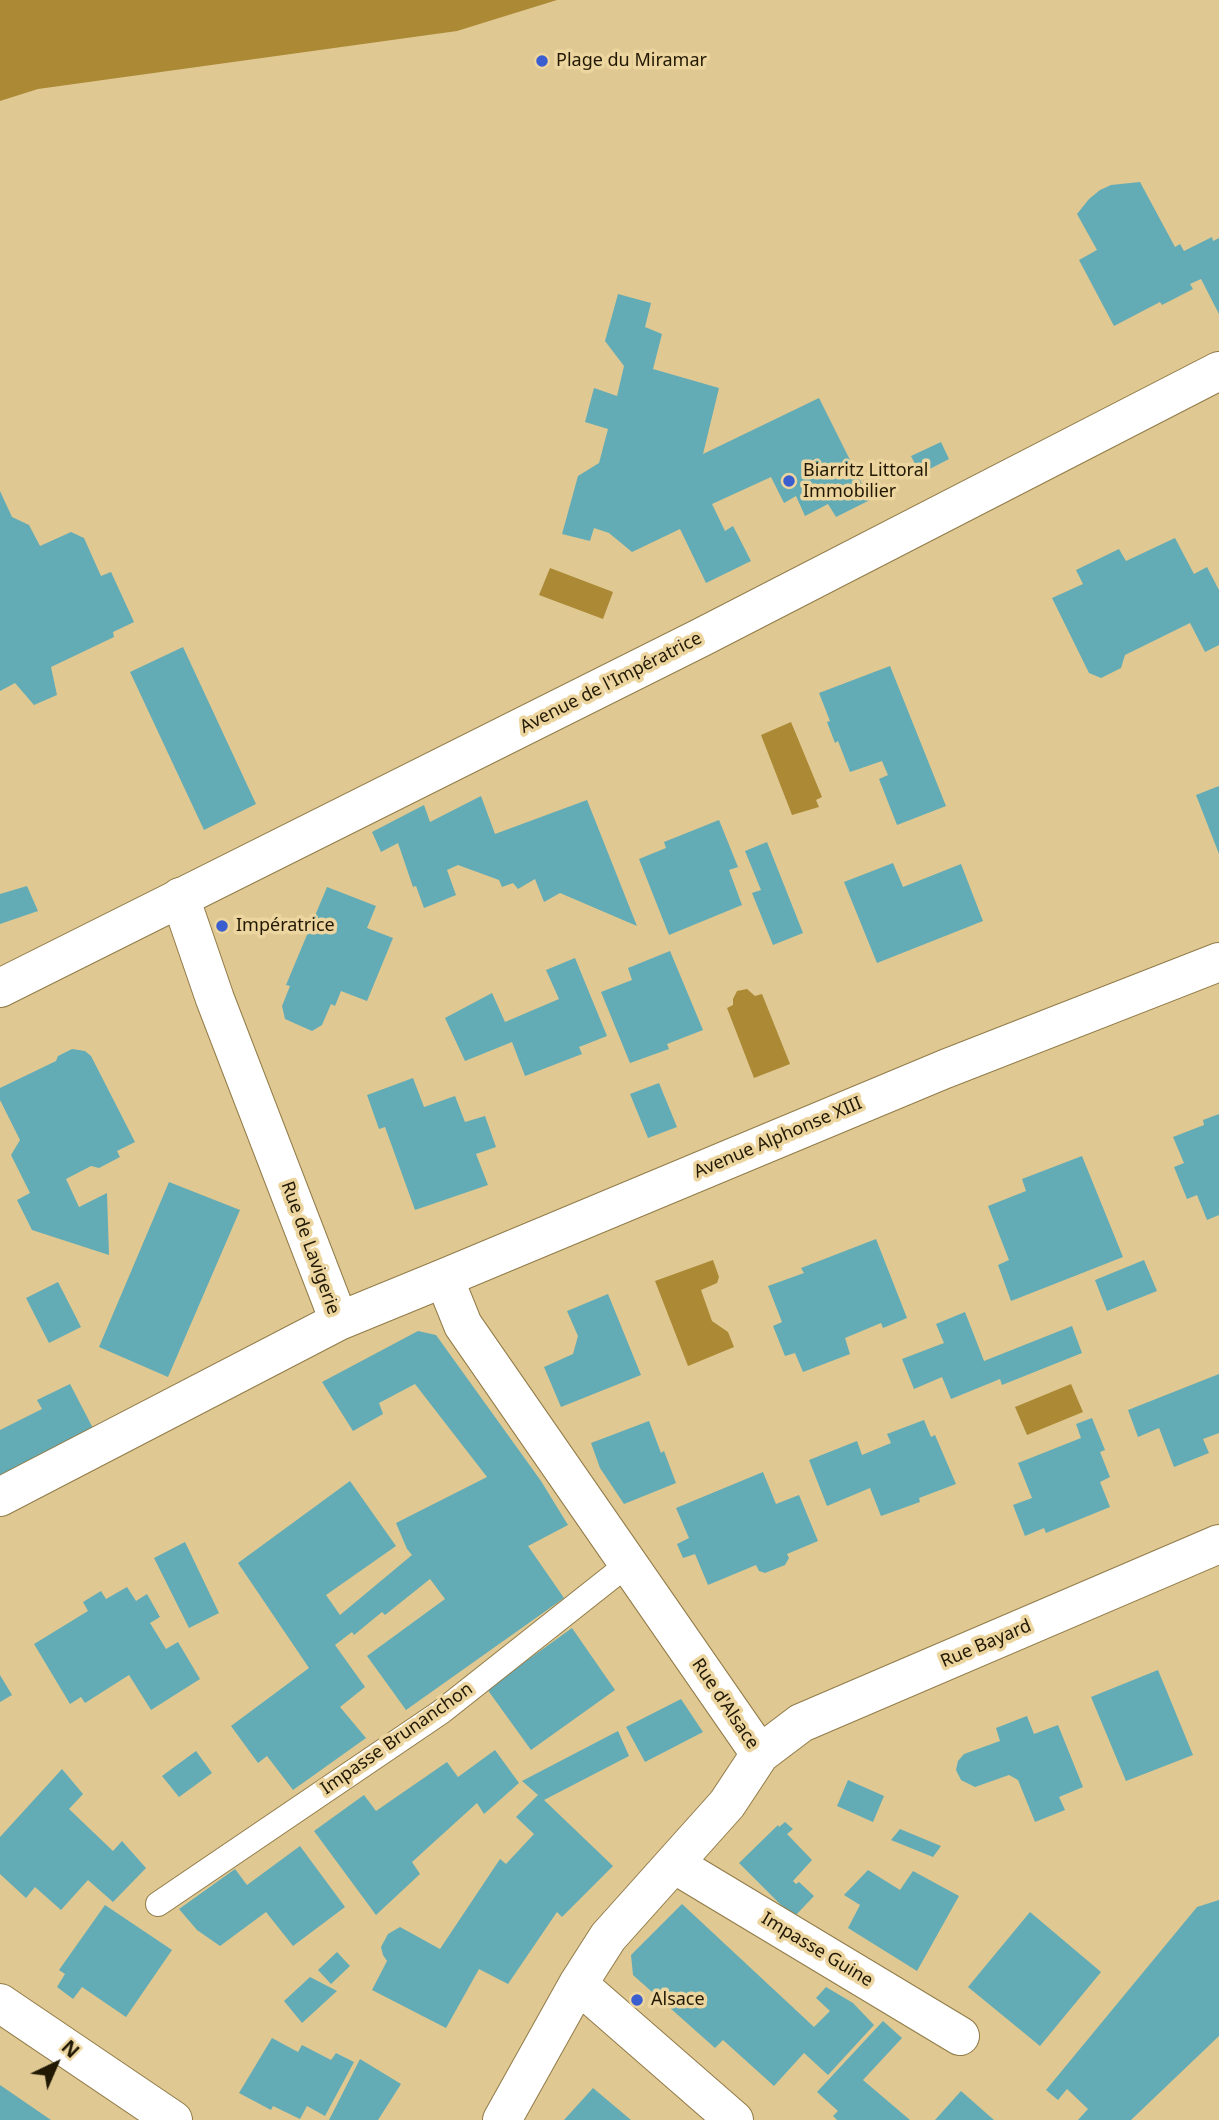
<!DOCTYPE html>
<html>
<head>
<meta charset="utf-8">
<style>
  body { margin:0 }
  #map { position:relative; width:1219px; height:2120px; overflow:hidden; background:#dfc892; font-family:"Noto Sans",sans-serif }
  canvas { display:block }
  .north { position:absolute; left:21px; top:2029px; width:70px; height:70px; -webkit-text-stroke:5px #ecd59f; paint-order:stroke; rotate:44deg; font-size:19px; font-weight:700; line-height:28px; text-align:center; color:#221904 }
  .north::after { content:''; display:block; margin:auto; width:24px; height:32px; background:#221904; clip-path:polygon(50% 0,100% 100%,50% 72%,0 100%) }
</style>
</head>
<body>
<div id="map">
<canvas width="1219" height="2120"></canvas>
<div class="north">N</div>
</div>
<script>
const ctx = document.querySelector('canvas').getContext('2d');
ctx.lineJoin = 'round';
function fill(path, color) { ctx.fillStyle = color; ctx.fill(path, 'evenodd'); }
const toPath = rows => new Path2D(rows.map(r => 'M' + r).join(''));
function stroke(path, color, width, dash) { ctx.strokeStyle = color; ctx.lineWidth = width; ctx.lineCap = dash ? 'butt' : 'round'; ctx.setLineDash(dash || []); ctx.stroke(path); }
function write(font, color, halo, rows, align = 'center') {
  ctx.font = font + ' "Noto Sans",sans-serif'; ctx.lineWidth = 7; ctx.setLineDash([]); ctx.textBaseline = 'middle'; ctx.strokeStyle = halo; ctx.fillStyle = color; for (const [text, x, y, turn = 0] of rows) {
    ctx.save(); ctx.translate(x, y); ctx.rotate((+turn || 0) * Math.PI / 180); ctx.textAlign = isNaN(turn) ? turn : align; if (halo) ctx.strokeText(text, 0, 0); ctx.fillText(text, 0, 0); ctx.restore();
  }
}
fill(toPath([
  [0,0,557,0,457,31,38,89,0,101],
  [550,568,613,592,603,619,539,595],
  [791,722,822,797,816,800,819,807,792,815,761,735],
  [747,989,755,996,762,994,790,1064,754,1078,727,1008,733,1005,733,999,737,991],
  [713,1260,719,1277,717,1283,701,1290,712,1321,728,1332,734,1347,688,1366,655,1281],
  [1071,1384,1083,1412,1027,1435,1015,1407]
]), '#ab8935');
fill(toPath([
  [1140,182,1175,247,1180,244,1184,251,1212,237,1213,241,1219,238,1219,314,1201,279,1190,284,1193,289,1162,305,1160,302,1114,326,1079,260,1097,250,1077,214,1089,199,1100,190,1111,185],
  [618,294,651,303,645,327,662,334,653,369,719,388,703,454,819,398,870,500,836,517,828,504,805,516,796,496,784,503,771,477,712,504,725,531,733,526,751,561,706,583,680,529,632,552,609,533,594,528,590,541,562,534,578,476,599,463,608,429,585,422,594,388,617,396,624,366,605,341],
  [941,442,949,459,920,474,911,456],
  [0,491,12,517,29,525,40,546,71,532,84,538,101,576,111,572,134,622,113,632,114,637,51,667,57,695,34,705,15,683,0,691],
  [1175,538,1194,574,1207,567,1219,590,1219,645,1205,652,1190,623,1125,655,1121,668,1101,678,1089,673,1052,598,1083,584,1076,570,1119,549,1126,561],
  [183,647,256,804,204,830,130,672],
  [890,666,946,806,897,825,879,779,888,775,882,761,850,772,838,741,835,743,827,722,830,721,819,693],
  [1219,786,1219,854,1196,795],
  [481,796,495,834,587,800,637,926,560,893,544,902,535,879,518,889,513,883,502,887,499,880,458,865,447,870,456,895,424,908,416,886,413,887,398,843,381,852,372,832,424,805,430,822],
  [719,820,738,867,729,870,742,905,669,935,639,859,666,848,664,842],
  [767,842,803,933,773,945,752,893,761,890,745,851],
  [893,863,903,887,961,864,983,921,877,963,844,882],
  [27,886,38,911,0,924,0,894],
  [327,887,376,906,367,928,393,938,367,1001,341,991,335,1006,331,1004,322,1025,312,1031,285,1019,282,1006,290,986,286,985],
  [670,951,703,1030,667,1044,669,1049,630,1063,601,992,632,980,628,968],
  [575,958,607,1036,579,1047,582,1054,525,1076,512,1042,465,1061,445,1018,492,993,505,1022,559,999,546,970],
  [72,1049,85,1051,91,1056,135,1142,117,1151,120,1157,99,1168,91,1166,66,1179,79,1207,107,1193,109,1255,32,1230,17,1200,30,1193,11,1155,20,1140,0,1100,0,1088,56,1061,58,1056],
  [413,1078,424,1107,455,1096,465,1122,485,1116,496,1147,476,1154,488,1185,415,1210,385,1127,379,1129,367,1095],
  [659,1083,677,1127,648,1138,630,1094],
  [1219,1114,1219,1215,1207,1220,1197,1195,1187,1199,1174,1167,1184,1163,1173,1137,1204,1125,1203,1120],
  [1082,1156,1123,1257,1011,1301,998,1265,1009,1260,988,1206,1026,1191,1022,1179],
  [169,1182,240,1210,168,1377,99,1347],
  [876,1239,907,1318,883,1328,881,1323,845,1338,850,1354,803,1372,795,1353,785,1356,773,1326,782,1322,768,1286,804,1273,801,1268],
  [1144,1260,1157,1291,1107,1311,1095,1280],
  [58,1282,81,1327,49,1343,26,1298],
  [608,1294,641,1375,561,1407,544,1367,573,1354,578,1336,567,1311],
  [965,1312,984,1361,1072,1326,1082,1353,1002,1385,1000,1379,951,1399,942,1377,914,1389,902,1359,944,1343,936,1324],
  [418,1331,436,1335,541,1481,568,1525,528,1546,564,1598,406,1710,367,1656,445,1599,430,1579,385,1615,382,1612,354,1635,352,1632,335,1645,365,1687,340,1707,366,1738,293,1790,267,1756,258,1763,231,1726,309,1668,238,1563,350,1481,396,1546,326,1595,340,1615,412,1555,407,1549,396,1523,487,1477,415,1384,379,1403,383,1414,353,1431,322,1382],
  [1219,1374,1219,1433,1203,1439,1209,1453,1174,1467,1159,1428,1138,1437,1128,1410],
  [70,1384,96,1434,0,1482,0,1430,42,1409,37,1400],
  [1092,1418,1105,1450,1100,1452,1110,1477,1100,1482,1110,1507,1046,1533,1044,1528,1025,1536,1013,1505,1032,1498,1018,1463,1081,1438,1076,1424],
  [924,1420,931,1437,935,1435,956,1484,919,1498,920,1502,881,1516,870,1488,827,1506,809,1460,857,1441,862,1455,891,1443,887,1434],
  [649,1421,661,1453,664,1451,676,1483,624,1504,600,1468,591,1443],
  [763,1472,776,1504,799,1495,818,1541,787,1554,789,1558,785,1565,765,1573,759,1571,756,1565,708,1585,695,1554,683,1558,677,1544,689,1538,676,1508],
  [185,1542,219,1613,189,1628,154,1558],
  [127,1587,136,1601,147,1594,160,1617,150,1623,166,1649,178,1642,200,1679,151,1710,129,1675,85,1703,81,1697,70,1704,34,1644,88,1611,83,1602,101,1591,106,1599],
  [572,1628,615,1690,531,1750,487,1689],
  [1158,1670,1193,1755,1126,1781,1091,1697],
  [0,1675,12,1695,0,1702],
  [681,1699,703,1732,645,1762,626,1727],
  [1027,1716,1034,1734,1058,1725,1083,1787,1059,1797,1065,1810,1035,1822,1018,1780,1009,1775,975,1787,961,1780,956,1770,958,1761,964,1754,1000,1741,996,1728],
  [618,1731,629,1756,544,1800,613,1866,562,1917,557,1912,508,1984,479,1969,446,2028,372,1990,387,1961,383,1955,381,1947,388,1934,400,1927,440,1949,500,1859,506,1864,534,1834,516,1817,538,1795,522,1781],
  [495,1750,519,1783,484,1814,477,1803,412,1862,420,1874,376,1915,314,1831,364,1795,376,1811,447,1762,458,1777],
  [196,1751,212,1773,179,1797,162,1776],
  [62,1769,83,1794,69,1809,113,1851,122,1841,146,1868,113,1902,88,1880,61,1910,35,1887,26,1898,0,1874,0,1837],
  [848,1780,884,1796,873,1822,837,1806],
  [785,1822,793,1829,787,1834,812,1860,793,1881,796,1884,799,1882,814,1896,795,1916,789,1913,739,1863,778,1825,779,1827],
  [900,1829,941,1846,933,1857,891,1840],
  [300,1846,345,1907,293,1946,266,1912,220,1946,197,1930,179,1909,235,1869,247,1885],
  [868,1870,900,1890,913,1871,959,1896,917,1971,848,1928,860,1905,844,1895],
  [1219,1900,1219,2036,1131,2120,1078,2120,1088,2109,1067,2089,1058,2100,1046,2090,1197,1907],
  [682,1904,814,2027,830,2011,816,1998,826,1987,853,2003,874,2025,828,2075,804,2053,774,2086,723,2040,715,2048,633,1975,631,1955],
  [105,1905,172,1950,126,2017,82,1987,73,1999,57,1987,65,1974,59,1970],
  [1030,1912,1101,1972,1040,2046,968,1987],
  [337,1952,350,1966,331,1984,318,1970],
  [310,1977,337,1991,302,2023,284,2001],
  [883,2021,902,2038,863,2080,910,2120,837,2120,833,2116,838,2111,817,2092],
  [272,2038,298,2052,302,2045,331,2060,336,2053,354,2062,325,2116,307,2106,300,2119,273,2106,271,2110,239,2093],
  [360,2059,401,2084,378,2120,329,2120],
  [0,2085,51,2120,0,2120],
  [593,2088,631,2120,564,2120],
  [961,2091,994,2120,935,2120]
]), '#63acb6');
const lane = toPath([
  [158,1904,441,1712,628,1564]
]);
const street = toPath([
  [180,897,215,999,339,1321],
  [444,1278,463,1325,760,1754],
  [0,1497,339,1321,444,1278,945,1069,1219,962],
  [674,1864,960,2036],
  [578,1984,734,2120],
  [0,2003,173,2120],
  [502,2120,578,1984,608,1937,727,1804,760,1754,801,1723,1219,1544]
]);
const secondary = toPath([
  [0,988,700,638,1219,371]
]);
stroke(lane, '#917b48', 26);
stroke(street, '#917b48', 40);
stroke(secondary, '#917b48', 40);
stroke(lane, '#fff', 24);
stroke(street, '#fff', 38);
stroke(secondary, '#fff', 38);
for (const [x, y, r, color] of [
  [542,61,7,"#3a5ecf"],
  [789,481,7,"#3a5ecf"],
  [222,926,7,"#3a5ecf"],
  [637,2000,7,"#3a5ecf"]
]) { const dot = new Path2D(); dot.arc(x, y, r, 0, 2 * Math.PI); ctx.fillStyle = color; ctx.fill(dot); stroke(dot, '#ecd59f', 2.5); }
write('18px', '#221904', '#ecd59f', [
  ["Plage du Miramar",556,61],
  ["Biarritz Littoral",803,471],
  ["Immobilier",803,492],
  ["Impératrice",236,926],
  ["Alsace",651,2000]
], 'left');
write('18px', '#221904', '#ecd59f', [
  ["Avenue de l'Impératrice",611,683,-27],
  ["Avenue Alphonse XIII",778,1138,-23],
  ["Rue de Lavigerie",310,1248,70],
  ["Rue Bayard",986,1644,-23],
  ["Rue d'Alsace",725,1704,56],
  ["Impasse Brunanchon",397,1739,-35],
  ["Impasse Guine",817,1950,31]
]);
</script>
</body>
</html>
